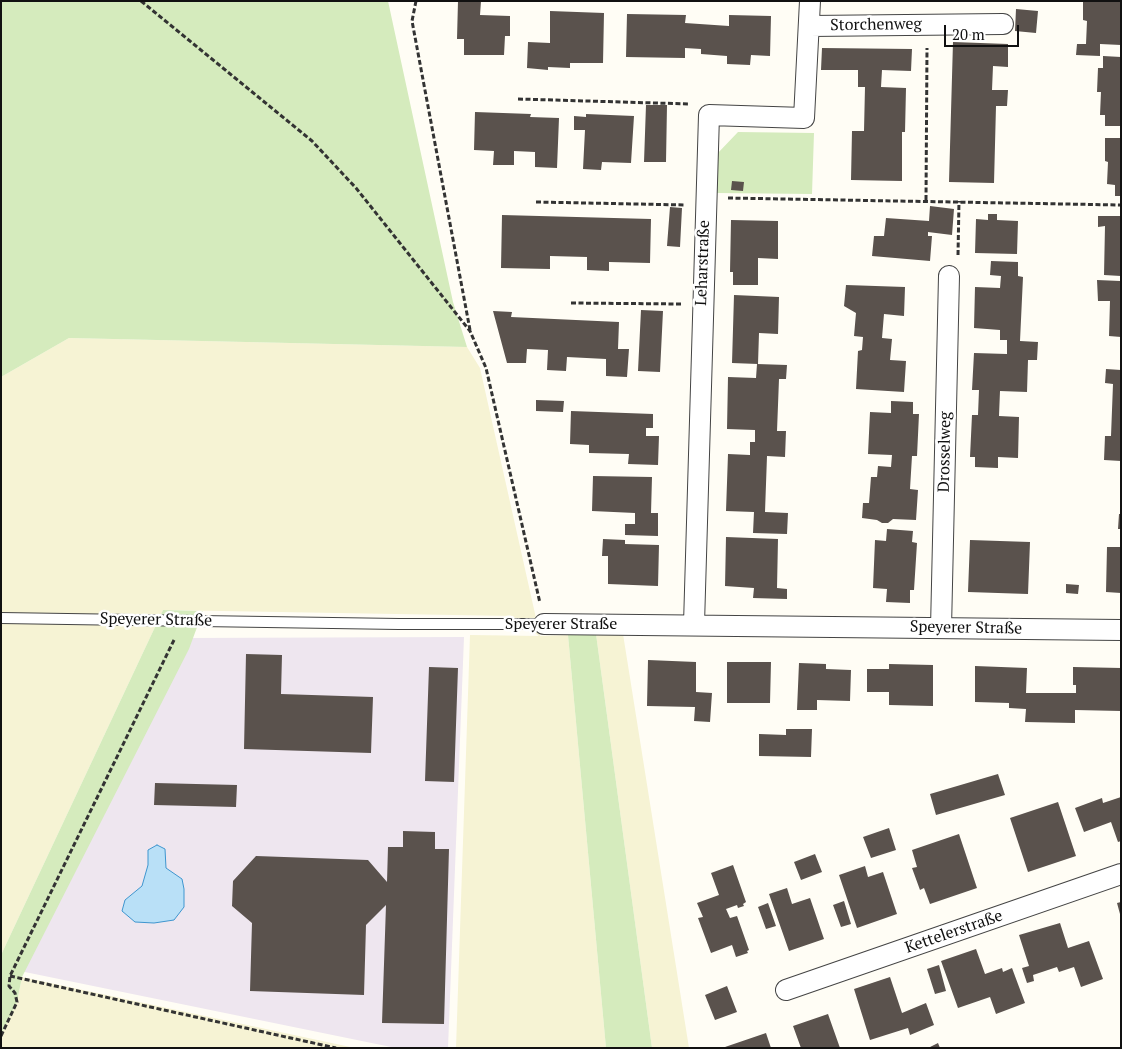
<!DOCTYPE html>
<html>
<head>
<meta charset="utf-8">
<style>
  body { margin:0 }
  #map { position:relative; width:1122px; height:1049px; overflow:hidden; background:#fffdf5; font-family:"PT Serif",serif }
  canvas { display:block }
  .frame { position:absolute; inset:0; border:2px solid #111; pointer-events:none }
  .scale { position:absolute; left:944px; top:25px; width:75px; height:22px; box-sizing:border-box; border:2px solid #111; border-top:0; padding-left:6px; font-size:15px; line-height:18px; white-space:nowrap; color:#111; -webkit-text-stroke:4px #fff; paint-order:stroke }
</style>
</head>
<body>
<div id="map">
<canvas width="1122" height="1049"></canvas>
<div class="frame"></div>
<div class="scale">20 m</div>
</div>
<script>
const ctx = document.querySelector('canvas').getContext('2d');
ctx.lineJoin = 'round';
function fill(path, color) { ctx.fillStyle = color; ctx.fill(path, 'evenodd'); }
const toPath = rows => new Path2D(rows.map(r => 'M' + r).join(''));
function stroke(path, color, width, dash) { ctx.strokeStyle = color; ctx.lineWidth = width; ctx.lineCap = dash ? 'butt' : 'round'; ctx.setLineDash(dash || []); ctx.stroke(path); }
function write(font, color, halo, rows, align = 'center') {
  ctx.font = font + ' "PT Serif",serif'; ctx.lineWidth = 5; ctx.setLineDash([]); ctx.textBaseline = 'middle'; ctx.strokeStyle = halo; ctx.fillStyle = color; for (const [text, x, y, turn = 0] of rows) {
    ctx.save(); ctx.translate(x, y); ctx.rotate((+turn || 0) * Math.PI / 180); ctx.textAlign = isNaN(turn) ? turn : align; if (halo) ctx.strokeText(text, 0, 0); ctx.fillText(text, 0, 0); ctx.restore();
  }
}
fill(toPath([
  [464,637,448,1048,396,1048,20,971,185,638]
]), '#eee6ef');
fill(toPath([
  [69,338,467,347,480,368,540,636,568,635,606,1048,456,1048,470,635,539,636,512,616,163,610,1,955,1,377],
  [596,634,623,634,689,1048,652,1048],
  [22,977,355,1048,1,1048,1,1035,17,1002]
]), '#f6f3d4');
fill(toPath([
  [1,1,388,1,453,302,467,347,69,338,1,377],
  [738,132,814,133,812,194,716,193,716,155],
  [163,610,203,611,189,649,22,977,17,1002,1,1035,1,955],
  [596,634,652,1048,606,1048,568,635]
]), '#d5ebbd');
const water = toPath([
  [157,845,165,849,166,868,182,879,184,889,184,907,174,920,154,923,135,922,122,911,125,900,142,886,148,865,148,850,157,845]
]);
fill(water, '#b9e0f7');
stroke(water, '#3f96cf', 1);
fill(toPath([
  [458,1,481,1,480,15,510,16,510,36,505,36,504,55,464,55,464,39,457,39],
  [1083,1,1121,1,1121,45,1100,44,1100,56,1076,55,1077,44,1086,44,1087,21,1083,20],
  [1016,9,1038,11,1036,33,1015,31],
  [550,11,604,13,603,63,570,63,570,68,548,67,548,70,527,68,528,42,550,43],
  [627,14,686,15,685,23,729,26,729,15,771,16,770,56,751,55,750,65,727,64,727,56,701,54,701,49,685,48,685,58,626,57],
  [953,42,1008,44,1008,67,993,66,992,90,1008,90,1007,106,996,106,994,183,949,182],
  [822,48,912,49,911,71,882,70,881,87,906,88,905,132,902,132,902,181,851,180,852,131,864,131,865,87,858,87,858,70,821,70],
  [1103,56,1121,57,1121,126,1105,126,1105,115,1100,115,1101,92,1097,92,1098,68,1103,68],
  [646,105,667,105,666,162,644,162],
  [475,112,531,114,530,117,559,118,557,168,535,167,535,152,514,151,514,165,493,165,494,151,474,150],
  [586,114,634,116,631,163,602,162,601,170,583,169,585,130,574,130,574,116,586,117],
  [1105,138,1121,138,1121,196,1115,196,1115,185,1107,184,1108,162,1105,161],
  [732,181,744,182,743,191,731,190],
  [930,206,954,209,952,235,928,232,928,236,932,236,930,261,872,256,874,236,884,236,886,218,929,221],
  [670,207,682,208,680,247,667,246],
  [988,214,997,214,997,220,1018,221,1017,254,975,253,976,219,988,220],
  [502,215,651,219,650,263,609,262,609,271,587,270,587,257,550,256,550,269,501,268],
  [1098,216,1120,216,1121,276,1104,275,1105,226,1098,227],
  [731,220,778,221,778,259,758,258,758,285,733,285,733,272,730,272],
  [991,261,1018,262,1018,276,1023,277,1020,341,1038,342,1037,360,1028,360,1027,392,1000,391,999,416,1019,417,1018,458,998,457,998,468,975,467,975,457,970,457,972,415,978,415,979,390,972,390,974,353,1007,354,1007,340,1000,340,1000,330,974,328,975,287,1000,288,1001,276,990,275],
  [1097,280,1120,281,1121,337,1109,336,1110,301,1098,301],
  [846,285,905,287,904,316,884,314,882,338,892,339,890,360,906,361,904,392,856,389,858,351,862,350,863,337,854,336,856,313,844,306],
  [734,295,779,297,778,334,759,333,758,364,732,363],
  [641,310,663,311,660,372,638,371],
  [493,311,512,312,511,317,619,322,618,349,629,349,627,377,606,376,606,359,567,357,566,371,547,370,548,350,527,349,526,363,507,363],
  [757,364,787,365,786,379,779,379,777,431,786,431,785,457,767,456,765,512,788,513,787,534,753,533,754,512,726,511,728,454,750,455,750,442,755,442,755,430,727,429,728,377,756,378],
  [1106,369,1121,370,1121,461,1104,460,1105,436,1111,436,1113,384,1105,383],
  [536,400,564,401,563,412,536,411],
  [891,401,913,402,913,414,919,414,917,456,912,456,910,489,918,490,916,520,893,519,888,523,882,523,877,520,862,518,863,503,869,503,871,477,877,477,878,466,891,467,892,455,868,454,870,412,891,413],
  [571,411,653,414,653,428,646,428,646,436,659,436,658,465,628,464,629,454,589,453,589,445,570,444],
  [593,476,652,477,651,513,658,513,658,536,625,535,625,524,635,524,635,513,592,511],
  [1119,514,1121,514,1121,529,1118,529],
  [887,529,913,531,912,542,917,543,914,590,910,590,910,603,886,602,887,589,873,588,875,540,886,541],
  [726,537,778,539,777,588,787,589,787,599,753,598,754,588,725,586],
  [603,539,625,540,625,544,659,545,658,586,608,584,608,556,602,556],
  [970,540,1030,542,1028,594,968,592],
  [1107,547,1121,547,1121,593,1106,592],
  [1066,584,1079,585,1078,594,1066,593],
  [246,654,282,655,281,694,373,697,371,753,244,749],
  [648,660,696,662,696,692,712,693,710,722,694,721,695,707,647,706],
  [727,662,771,662,770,703,727,703],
  [799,663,826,664,826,669,851,670,850,701,817,700,817,710,797,710],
  [889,664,933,665,933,706,889,705,889,692,867,692,867,669,889,669],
  [975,666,1027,668,1026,693,1076,693,1076,685,1073,685,1073,667,1121,668,1121,711,1075,710,1075,723,1025,722,1026,709,1009,708,1009,703,975,702],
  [429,667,458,668,454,782,425,781],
  [786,729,812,729,811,757,759,756,759,734,786,735],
  [998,774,1005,795,936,815,930,794],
  [155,783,237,785,236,807,154,805],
  [1121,797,1121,841,1118,842,1111,822,1084,832,1075,808,1102,798,1103,803],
  [1058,802,1076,856,1028,872,1010,818],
  [889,828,896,850,871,858,863,837],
  [403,831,435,832,435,849,449,849,444,1024,382,1023,386,905,366,925,364,995,250,991,252,923,232,906,233,881,256,856,368,860,387,882,388,847,403,847],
  [959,834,977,888,930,904,924,888,920,890,912,868,917,867,912,850],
  [815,854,822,872,801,880,794,862],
  [733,865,746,902,743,904,744,906,738,908,737,905,726,909,730,918,737,916,749,950,747,951,748,953,736,957,732,945,711,953,698,918,703,917,697,903,719,895,711,873],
  [865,866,868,877,883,872,897,914,857,928,839,875],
  [787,888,792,904,810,898,824,939,789,951,769,894],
  [844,901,851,924,841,927,833,905],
  [1121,902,1121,914,1120,914,1117,903],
  [768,903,776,926,766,929,758,907],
  [1060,923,1068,948,1089,941,1103,979,1081,987,1074,967,1059,972,1057,967,1033,975,1034,981,1027,983,1022,968,1029,966,1019,935],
  [976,949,985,974,1002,968,1003,972,1012,968,1025,1003,996,1014,990,997,958,1008,941,961],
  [939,965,946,991,935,994,927,969],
  [890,977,902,1013,926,1003,934,1025,910,1035,908,1028,870,1040,854,989],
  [727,986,737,1012,715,1020,705,995],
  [828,1014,840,1048,801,1048,793,1026],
  [766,1033,771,1048,725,1048,725,1047],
  [938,1043,940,1048,928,1048]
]), '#5a524d');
const service = toPath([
  [1,618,399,624,544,624]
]);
const minor = toPath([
  [810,26,1003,24],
  [544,624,1121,630],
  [694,624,709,115,804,118,810,1],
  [941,628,949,276],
  [786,990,1121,874]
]);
stroke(service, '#444', 12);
stroke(minor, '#444', 22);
stroke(toPath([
  [141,1,312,141,356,188,470,331,486,368,540,603],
  [416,1,412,21,470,330],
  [518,99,690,104],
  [728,198,1121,205],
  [926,200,927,48],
  [536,202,685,205],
  [958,255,959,201],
  [571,303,681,304],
  [10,976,336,1048],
  [1,1036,17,1002,15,993,9,986,10,976,175,638]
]), '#333', 3, [5, 2.5]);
stroke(service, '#fff', 10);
stroke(minor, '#fff', 20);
write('16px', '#111', '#fff', [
  ["Storchenweg",876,25,-1],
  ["Leharstraße",703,263,-88],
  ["Drosselweg",945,452,-89],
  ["Speyerer Straße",156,620,1],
  ["Speyerer Straße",561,624],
  ["Speyerer Straße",966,628,1],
  ["Kettelerstraße",954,932,-19]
]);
</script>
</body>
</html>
